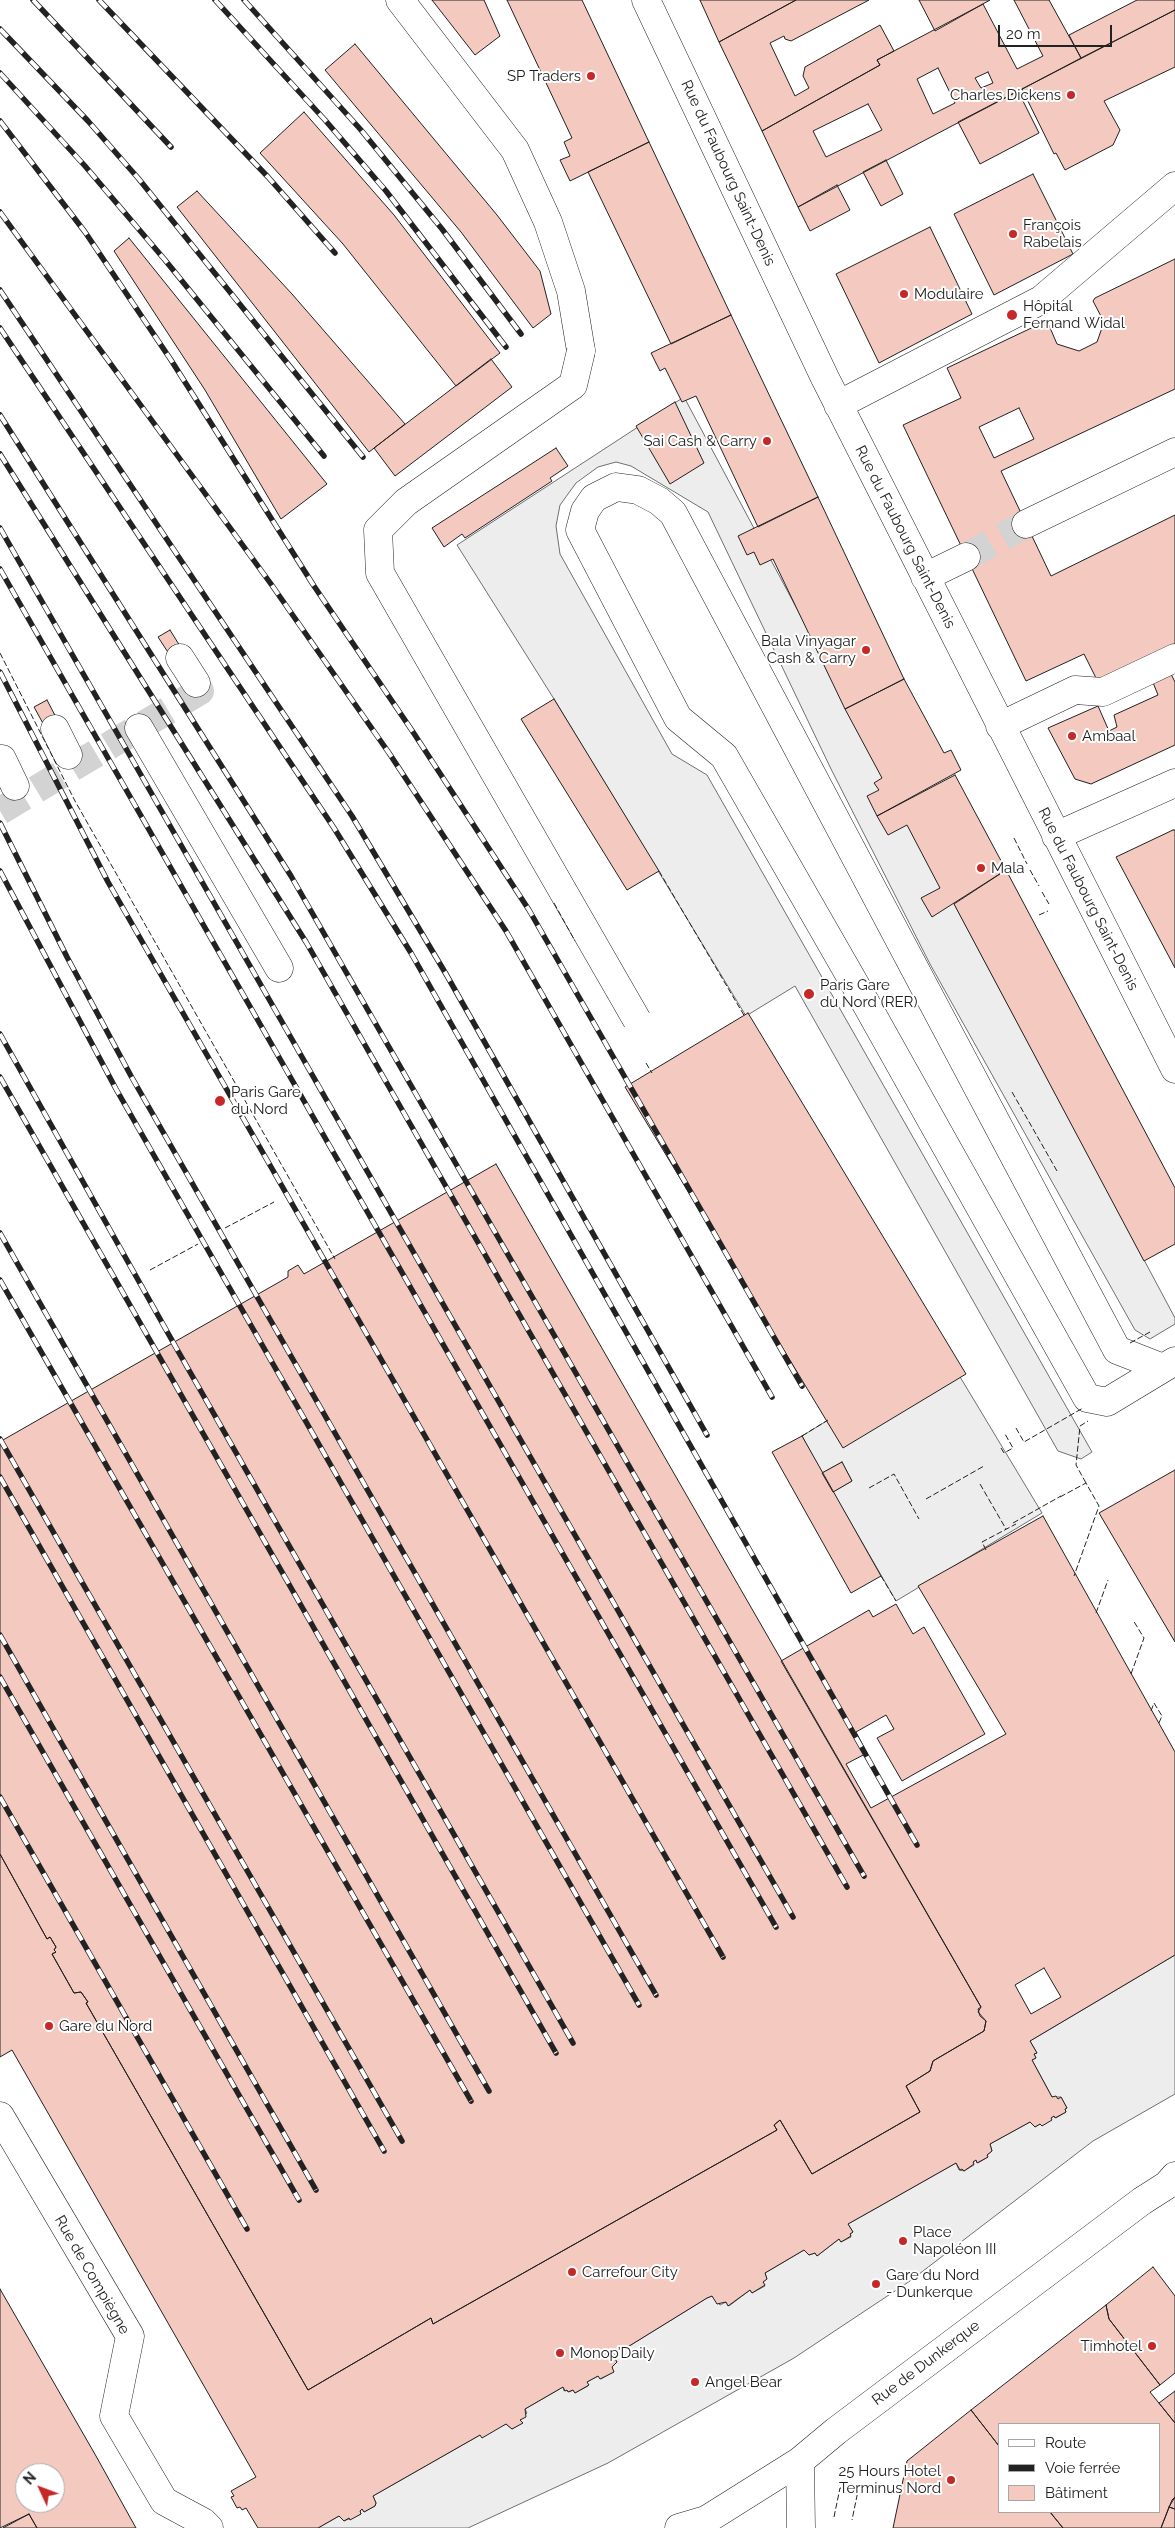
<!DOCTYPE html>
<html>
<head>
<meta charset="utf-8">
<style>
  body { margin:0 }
  #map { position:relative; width:1175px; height:2528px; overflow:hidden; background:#fff; font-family:Raleway,sans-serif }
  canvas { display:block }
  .legend { position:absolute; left:998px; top:2423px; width:162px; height:90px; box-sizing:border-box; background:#fff; border:1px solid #a7a7a7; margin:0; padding:6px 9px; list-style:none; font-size:15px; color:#222 }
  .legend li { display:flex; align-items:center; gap:10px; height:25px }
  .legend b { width:25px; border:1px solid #a7a7a7 }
  .north { position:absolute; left:15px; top:2463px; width:50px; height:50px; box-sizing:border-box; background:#fff; border:1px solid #a7a7a7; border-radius:50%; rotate:313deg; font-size:14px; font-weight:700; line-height:20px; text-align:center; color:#222 }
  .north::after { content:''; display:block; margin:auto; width:18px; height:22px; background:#c62828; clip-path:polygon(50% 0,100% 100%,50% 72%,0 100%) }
  .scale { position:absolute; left:998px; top:25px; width:114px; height:22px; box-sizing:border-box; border:2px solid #222; border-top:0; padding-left:6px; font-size:15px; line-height:18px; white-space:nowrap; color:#222; -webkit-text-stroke:4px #fff; paint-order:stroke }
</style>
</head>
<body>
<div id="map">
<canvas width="1175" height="2528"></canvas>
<ul class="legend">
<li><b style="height:6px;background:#fff"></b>Route</li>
<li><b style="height:6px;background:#222"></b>Voie ferrée</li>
<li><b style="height:14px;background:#f3c9c0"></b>Bâtiment</li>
</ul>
<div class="north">N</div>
<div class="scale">20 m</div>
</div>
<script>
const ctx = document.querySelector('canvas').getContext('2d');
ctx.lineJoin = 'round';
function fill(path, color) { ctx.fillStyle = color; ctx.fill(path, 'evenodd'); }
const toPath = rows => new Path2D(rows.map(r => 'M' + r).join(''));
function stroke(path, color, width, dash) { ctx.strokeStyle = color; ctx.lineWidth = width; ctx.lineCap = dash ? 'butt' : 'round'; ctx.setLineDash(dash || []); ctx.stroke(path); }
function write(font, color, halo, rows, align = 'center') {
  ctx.font = font + ' Raleway,sans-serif'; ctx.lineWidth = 4; ctx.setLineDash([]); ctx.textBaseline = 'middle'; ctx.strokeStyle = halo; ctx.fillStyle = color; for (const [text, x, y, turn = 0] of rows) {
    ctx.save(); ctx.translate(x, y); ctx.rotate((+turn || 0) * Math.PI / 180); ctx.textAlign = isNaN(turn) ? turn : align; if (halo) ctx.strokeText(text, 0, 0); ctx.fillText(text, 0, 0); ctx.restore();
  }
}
const parking = toPath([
  [684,397,1175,1318,1175,1324,1150,1339,1135,1330,930,964,831,769,708,512,631,466,616,462,598,467,576,483,560,505,556,526,560,554,672,754,707,775,1092,1452,1081,1459,1058,1451,795,986,746,1016,554,699,457,545,684,397],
  [930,1327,1042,1513,896,1601,833,1492,852,1481,842,1462,822,1473,802,1436,869,1395,930,1327],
  [1175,1955,1175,2094,1093,2141,910,2281,794,2358,608,2463,468,2528,318,2528,339,2516,344,2521,361,2514,360,2511,362,2509,364,2512,375,2506,376,2503,373,2496,480,2435,506,2424,512,2429,522,2423,520,2420,527,2413,525,2409,563,2387,564,2391,567,2390,569,2392,573,2390,575,2393,588,2386,587,2382,598,2376,601,2379,613,2372,612,2367,617,2362,613,2356,707,2298,712,2296,720,2305,726,2302,729,2306,750,2290,752,2293,765,2286,763,2282,767,2279,765,2273,804,2250,809,2255,815,2253,817,2256,839,2239,841,2242,851,2237,850,2234,853,2232,848,2224,880,2206,956,2163,959,2170,964,2171,974,2165,973,2162,976,2160,978,2163,988,2157,987,2155,992,2151,990,2144,1030,2122,1035,2127,1054,2116,1056,2118,1066,2112,1065,2109,1067,2108,1061,2097,1052,2097,1032,2060,1036,2058,1034,2054,1037,2053,1030,2041,1175,1955]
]);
fill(parking, '#ededed');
stroke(parking, '#6f6f6f', 1);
const building = toPath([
  [432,0,484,0,500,36,475,55,432,0],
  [507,0,582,0,649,142,570,181,560,160,570,156,564,142,572,138,507,0],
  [700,0,796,0,719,42,700,0],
  [796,0,869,0,791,41,785,39,784,36,770,43,795,96,809,88,803,76,805,67,880,25,894,51,877,60,880,65,762,131,719,42,796,0],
  [919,0,990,0,935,31,919,0],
  [1014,0,1049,0,1081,58,798,207,762,131,880,65,877,60,983,4,1017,69,1043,56,1014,0],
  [938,68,955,103,933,114,917,79,938,68],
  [988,72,993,83,981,88,975,78,988,72],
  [868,104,882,130,826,157,813,131,868,104],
  [1137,0,1175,0,1175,10,1081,58,1069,35,1137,0],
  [1175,10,1175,67,1104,101,1120,130,1113,145,1065,170,1056,153,1054,154,1022,89,1175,10],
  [355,44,497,215,540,271,551,314,533,328,461,232,325,70,355,44],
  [1018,91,1039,133,980,164,958,122,1018,91],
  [304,112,394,215,500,353,456,386,343,244,260,153,304,112],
  [649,142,731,315,671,344,588,172,649,142],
  [886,160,903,194,881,206,863,172,886,160],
  [1033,174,1073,254,994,295,954,214,1033,174],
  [837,185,850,210,810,231,798,207,837,185],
  [197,191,292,294,405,424,369,452,177,207,197,191],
  [930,227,972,314,879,363,836,274,930,227],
  [129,238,327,484,281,519,205,390,114,251,129,238],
  [1175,259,1175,389,1001,471,1051,576,1175,515,1175,646,1099,684,1084,654,1026,681,903,425,961,398,947,368,1044,322,1048,323,1057,344,1079,351,1097,342,1104,322,1093,301,1095,298,1175,259],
  [1019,408,1034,439,994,458,979,427,1019,408],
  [731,315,818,497,758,527,696,396,682,402,665,368,660,371,651,353,731,315],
  [491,359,512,387,395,476,374,448,491,359],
  [675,402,704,463,670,484,636,426,675,402],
  [556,448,568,466,550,478,552,481,465,538,462,534,444,547,432,528,556,448],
  [818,497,904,679,845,709,773,559,760,565,754,552,747,555,738,536,818,497],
  [170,630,201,680,190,686,158,637,170,630],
  [1170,672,1175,682,1175,745,1091,784,1075,779,1048,728,1098,706,1109,731,1117,727,1114,715,1158,695,1152,680,1170,672],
  [904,679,944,753,951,750,961,770,877,816,867,796,879,790,874,783,882,778,845,709,904,679],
  [554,699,659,871,627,890,521,719,554,699],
  [47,700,74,752,62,758,34,707,47,700],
  [955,775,1006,870,932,917,921,898,940,888,907,825,888,835,877,816,955,775],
  [1173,830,1175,830,1175,968,1116,857,1173,830],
  [1006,870,1175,1188,1175,1244,1144,1261,954,904,1006,870],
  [748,1013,966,1374,843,1448,625,1087,748,1013],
  [496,1164,981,2007,978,2009,980,2016,986,2021,984,2031,933,2061,930,2071,906,2086,920,2112,812,2174,780,2120,774,2125,777,2130,433,2324,431,2318,308,2390,86,2003,88,2002,81,1992,74,1993,52,1954,56,1952,54,1950,56,1947,50,1937,47,1939,0,1854,0,1439,3,1440,288,1277,288,1271,298,1265,304,1274,496,1164],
  [802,1436,881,1576,851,1593,772,1452,802,1436],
  [842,1462,852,1481,833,1492,822,1473,842,1462],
  [1175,1470,1175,1642,1099,1513,1175,1470],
  [1043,1516,1175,1752,1175,1955,1030,2041,1037,2053,1034,2054,1036,2058,1032,2060,1052,2097,1056,2096,1058,2099,1061,2097,1067,2108,1065,2109,1066,2112,1055,2118,1054,2116,1051,2118,1052,2120,1042,2126,1040,2124,1035,2127,1030,2122,990,2144,992,2151,987,2155,988,2157,977,2163,976,2160,973,2162,974,2164,964,2171,962,2169,960,2170,956,2163,880,2206,848,2224,853,2232,850,2234,851,2236,841,2242,839,2239,817,2256,815,2253,809,2255,804,2250,765,2273,767,2279,763,2282,765,2285,752,2293,750,2290,728,2306,726,2302,717,2304,712,2296,707,2298,613,2356,617,2362,612,2367,614,2372,600,2379,598,2376,587,2382,589,2385,575,2393,573,2390,568,2392,567,2390,565,2391,563,2387,525,2409,526,2417,520,2420,523,2423,512,2429,506,2424,482,2438,480,2435,373,2496,376,2503,375,2506,364,2512,362,2509,360,2511,361,2514,350,2520,349,2518,344,2521,339,2516,318,2528,258,2528,246,2508,242,2510,240,2507,237,2508,231,2497,234,2496,231,2491,256,2477,12,2050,0,2057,0,1854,47,1939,50,1937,56,1947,54,1950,56,1952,52,1954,74,1993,81,1992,88,2002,86,2003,308,2390,431,2318,433,2324,777,2130,774,2125,780,2120,812,2174,920,2112,906,2086,930,2071,933,2061,984,2031,986,2021,978,2012,981,2007,781,1661,869,1610,873,1617,896,1604,913,1634,924,1627,985,1734,902,1781,877,1738,894,1729,886,1715,856,1732,867,1753,846,1764,871,1808,1006,1734,918,1586,1043,1516],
  [1044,1968,1061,1997,1031,2014,1015,1985,1044,1968],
  [1153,2267,1175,2296,1175,2373,1160,2385,1109,2319,1106,2305,1153,2267],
  [0,2289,96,2456,136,2528,37,2528,29,2514,0,2528,0,2289],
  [25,2473,55,2473,55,2503,25,2503,25,2473],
  [1106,2305,1109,2319,1160,2385,1150,2392,1175,2423,1175,2497,1172,2500,1161,2528,1063,2528,1050,2512,1159,2512,1159,2424,999,2424,999,2446,971,2410,1106,2305],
  [1175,2391,1175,2423,1159,2403,1175,2391],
  [971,2410,999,2446,999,2512,1050,2512,1063,2528,893,2528,907,2461,971,2410],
  [1175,2497,1175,2509,1169,2507,1175,2497],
  [1169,2507,1175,2509,1175,2528,1161,2528,1169,2507],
  [29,2514,37,2528,3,2528,29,2514]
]);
fill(building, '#f3c9c0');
stroke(building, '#222', 1);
stroke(toPath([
  [966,557,1026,524],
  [0,811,200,691,186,668]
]), '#d3d3d3', 28, [28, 14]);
const minor = toPath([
  [400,0,515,150,548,222,571,291,581,351],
  [646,0,825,378,1175,1069],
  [838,405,1041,300,1175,186],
  [1026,524,1175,452],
  [925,577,966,557],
  [180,658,196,683],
  [1000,726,1075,690,1103,692,1175,658],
  [139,728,279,968],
  [55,729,68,755],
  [2,759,15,786],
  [1056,836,1175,783],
  [1163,1368,1117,1350,673,513,659,501,638,490,616,487,594,498,585,511,580,530,678,718,724,756,864,1000,1087,1398,1107,1402,1175,1361],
  [0,2116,130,2336,114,2416,164,2501,203,2522,209,2528],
  [800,2461,801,2528],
  [679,2528,706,2520,800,2461,836,2431,1142,2201,1167,2185,1175,2176]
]);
stroke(minor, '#222', 29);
stroke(minor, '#fff', 28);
const rail = toPath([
  [33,0,171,147],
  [99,0,268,177,335,253],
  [215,0,325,120,386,191,506,347],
  [244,0,361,130,442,229,521,334],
  [0,29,88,121,138,178,363,457],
  [0,73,85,166,165,260,324,456],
  [0,121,85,232,171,360,314,586,413,732,529,910,802,1386],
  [0,212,271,584,389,753,506,931,772,1397],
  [0,290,352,816,446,974,707,1435],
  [0,328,334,828,411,953,917,1845],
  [0,415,291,876,864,1876],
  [0,454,306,942,847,1887],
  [0,528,793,1917],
  [0,569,776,1927],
  [0,672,108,882,723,1957],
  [0,823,67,957,131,1076,656,1995],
  [0,871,116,1089,639,2005],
  [0,1034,178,1351,573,2043],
  [0,1077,556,2053],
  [0,1233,489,2091],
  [0,1280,471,2101],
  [0,1439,402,2141],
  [0,1477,384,2151],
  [0,1635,316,2190],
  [0,1677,299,2200],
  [0,1797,247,2229]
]);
stroke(rail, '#222', 5.5);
stroke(rail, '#fff', 4, [11]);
const minorBridge = toPath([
  [581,351,573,385,406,502,378,530,380,573,637,1020]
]);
stroke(minorBridge, '#222', 29, []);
stroke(minorBridge, '#fff', 28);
stroke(toPath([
  [0,653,75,801,335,1259],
  [1014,838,1027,864],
  [1030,870,1039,886],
  [659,871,745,1017],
  [1042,892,1049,904],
  [554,903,575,941],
  [1039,915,1048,911],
  [646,1063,652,1073],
  [1012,1092,1057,1171],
  [225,1228,274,1202],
  [150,1270,198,1244],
  [1130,1343,1150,1332],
  [1016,1428,1024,1442,1083,1408],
  [802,1436,828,1420],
  [1001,1448,1004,1453,1013,1448,1005,1434],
  [1086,1483,1076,1465,1080,1426,1088,1421],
  [980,1484,1006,1529],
  [869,1488,894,1474,919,1519],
  [1060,1497,1086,1483,1099,1506,1074,1576],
  [926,1499,984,1466],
  [1013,1523,1061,1496],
  [986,1550,982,1542,1016,1524],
  [881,1576,896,1601],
  [1096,1613,1108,1580],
  [1131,1674,1144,1638,1133,1620],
  [1151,1711,1154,1703,1162,1716,1158,1725],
  [834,2517,840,2488,858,2491,852,2520]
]), '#222', 1, [6, 2.5]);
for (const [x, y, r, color] of [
  [591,76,5,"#c62828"],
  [1071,95,5,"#c62828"],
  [1013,234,5,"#c62828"],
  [904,294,5,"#c62828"],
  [1012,315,6,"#c62828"],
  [767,441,5,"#c62828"],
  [866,650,5,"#c62828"],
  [1072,736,5,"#c62828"],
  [981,868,5,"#c62828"],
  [809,994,6,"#c62828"],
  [220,1101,6,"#c62828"],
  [49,2026,5,"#c62828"],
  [903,2241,5,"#c62828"],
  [572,2272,5,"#c62828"],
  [876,2284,5,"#c62828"],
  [1152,2346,5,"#c62828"],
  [560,2353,5,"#c62828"],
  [695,2382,5,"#c62828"],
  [951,2480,5,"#c62828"]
]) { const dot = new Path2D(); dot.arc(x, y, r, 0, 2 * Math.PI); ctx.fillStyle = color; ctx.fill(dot); stroke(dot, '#fff', 2); }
write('15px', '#222', '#fff', [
  ["SP Traders",581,76,"right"],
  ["Charles Dickens",1061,95,"right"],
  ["François",1023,225],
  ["Rabelais",1023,242],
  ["Modulaire",914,294],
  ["Hôpital",1023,306],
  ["Fernand Widal",1023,323],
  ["Sai Cash & Carry",757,441,"right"],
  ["Bala Vinyagar",856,641,"right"],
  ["Cash & Carry",856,658,"right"],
  ["Ambaal",1082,736],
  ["Mala",991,868],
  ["Paris Gare",820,985],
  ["du Nord (RER)",820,1002],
  ["Paris Gare",231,1092],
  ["du Nord",231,1109],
  ["Gare du Nord",59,2026],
  ["Place",913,2232],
  ["Napoléon III",913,2249],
  ["Carrefour City",582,2272],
  ["Gare du Nord",886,2275],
  ["- Dunkerque",886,2292],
  ["Timhotel",1142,2346,"right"],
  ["Monop’Daily",570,2353],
  ["Angel Bear",705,2382],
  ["25 Hours Hotel",941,2471,"right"],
  ["Terminus Nord",941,2488,"right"]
], 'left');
write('15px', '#222', '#fff', [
  ["Rue du Faubourg Saint-Denis",728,173,65],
  ["Rue du Faubourg Saint-Denis",905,537,63],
  ["Rue du Faubourg Saint-Denis",1088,899,63],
  ["Rue de Compiègne",92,2275,60],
  ["Rue de Dunkerque",926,2363,-37]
]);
</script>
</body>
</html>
